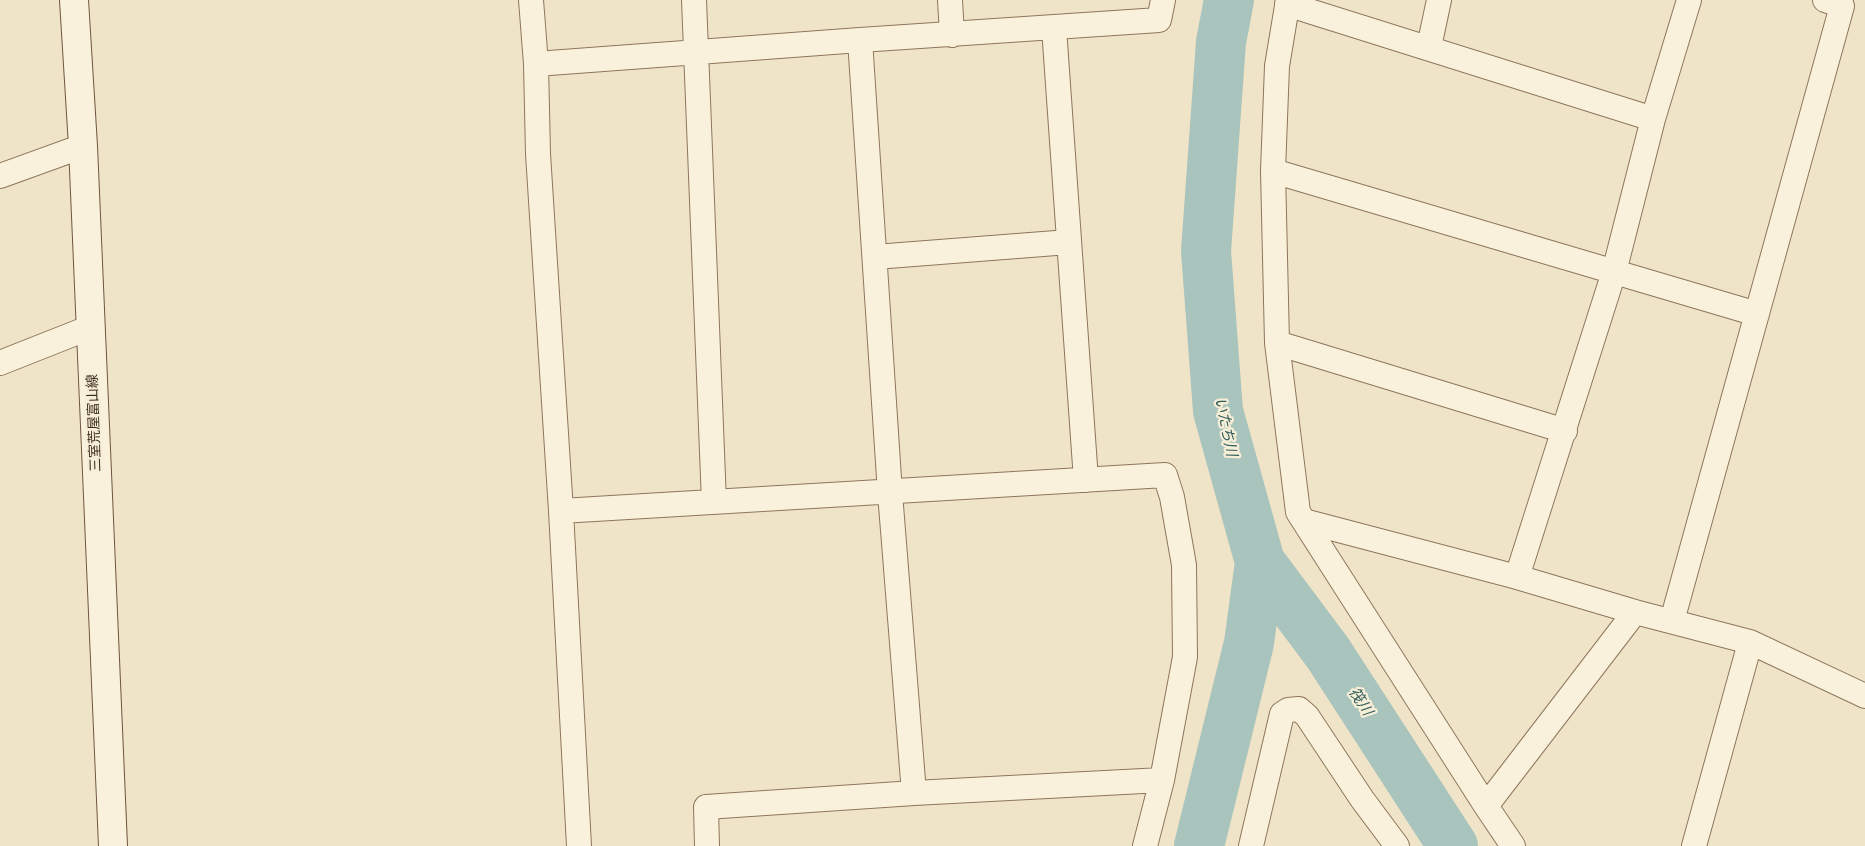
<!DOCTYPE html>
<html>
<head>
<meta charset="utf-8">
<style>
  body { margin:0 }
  canvas { display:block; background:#f0e4c8 }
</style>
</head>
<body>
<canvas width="1865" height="846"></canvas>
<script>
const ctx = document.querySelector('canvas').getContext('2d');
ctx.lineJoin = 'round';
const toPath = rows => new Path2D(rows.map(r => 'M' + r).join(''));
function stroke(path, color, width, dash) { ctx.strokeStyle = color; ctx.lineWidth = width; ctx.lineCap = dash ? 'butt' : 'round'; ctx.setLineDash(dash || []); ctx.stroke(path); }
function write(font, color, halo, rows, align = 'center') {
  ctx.font = font + ' "Source Serif 4","Noto Sans JP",serif'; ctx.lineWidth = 4.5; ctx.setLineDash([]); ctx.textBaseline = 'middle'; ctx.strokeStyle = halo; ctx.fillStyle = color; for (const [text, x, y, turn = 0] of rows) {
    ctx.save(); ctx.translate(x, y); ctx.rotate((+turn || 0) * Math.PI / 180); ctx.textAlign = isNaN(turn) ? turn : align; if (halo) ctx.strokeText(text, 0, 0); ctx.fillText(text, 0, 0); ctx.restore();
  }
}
stroke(toPath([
  [1260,562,1328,653,1453,846],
  [1199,846,1249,643,1260,562,1218,411,1206,251,1221,42,1229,0]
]), '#a9c4bc', 50);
const street = toPath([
  [531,0,536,64,538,154,561,511,579,846],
  [694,0,714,502],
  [950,0,952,35],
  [1288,0,1277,66,1273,171,1277,343,1298,512,1486,806],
  [1287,4,1653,119],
  [1054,28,1086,480],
  [860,40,1159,20,1163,0],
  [1429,47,1439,0],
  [536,64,860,40,890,493,914,793],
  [1273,171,1757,314],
  [0,176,83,146],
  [875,257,1069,242],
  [1277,343,1565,431],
  [0,363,91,327],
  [561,511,1165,475,1172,497,1184,565,1185,657,1162,780,1145,846],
  [1304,521,1517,577,1635,612,1750,642,1865,696],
  [1517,577,1614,272,1653,119,1689,0],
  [1672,621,1842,6,1825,0],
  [707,846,706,807,914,793,1162,780],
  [1251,846,1282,714,1288,710,1299,709,1307,716,1362,799,1397,846],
  [1513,846,1486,806,1635,612],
  [1694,846,1750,643]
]);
const secondary = toPath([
  [74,0,83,146,113,846]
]);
stroke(street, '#8d765c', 26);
stroke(secondary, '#6f573f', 30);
stroke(street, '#faf1dc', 24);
stroke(secondary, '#faf1dc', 28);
write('14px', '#3d2e20', '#f7eed8', [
  ["三室荒屋富山線",95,423,-92]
]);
write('italic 15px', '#2f5d5a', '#f7eed8', [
  ["いたち川",1225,427,78],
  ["筏川",1360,702,57]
]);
</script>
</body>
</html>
